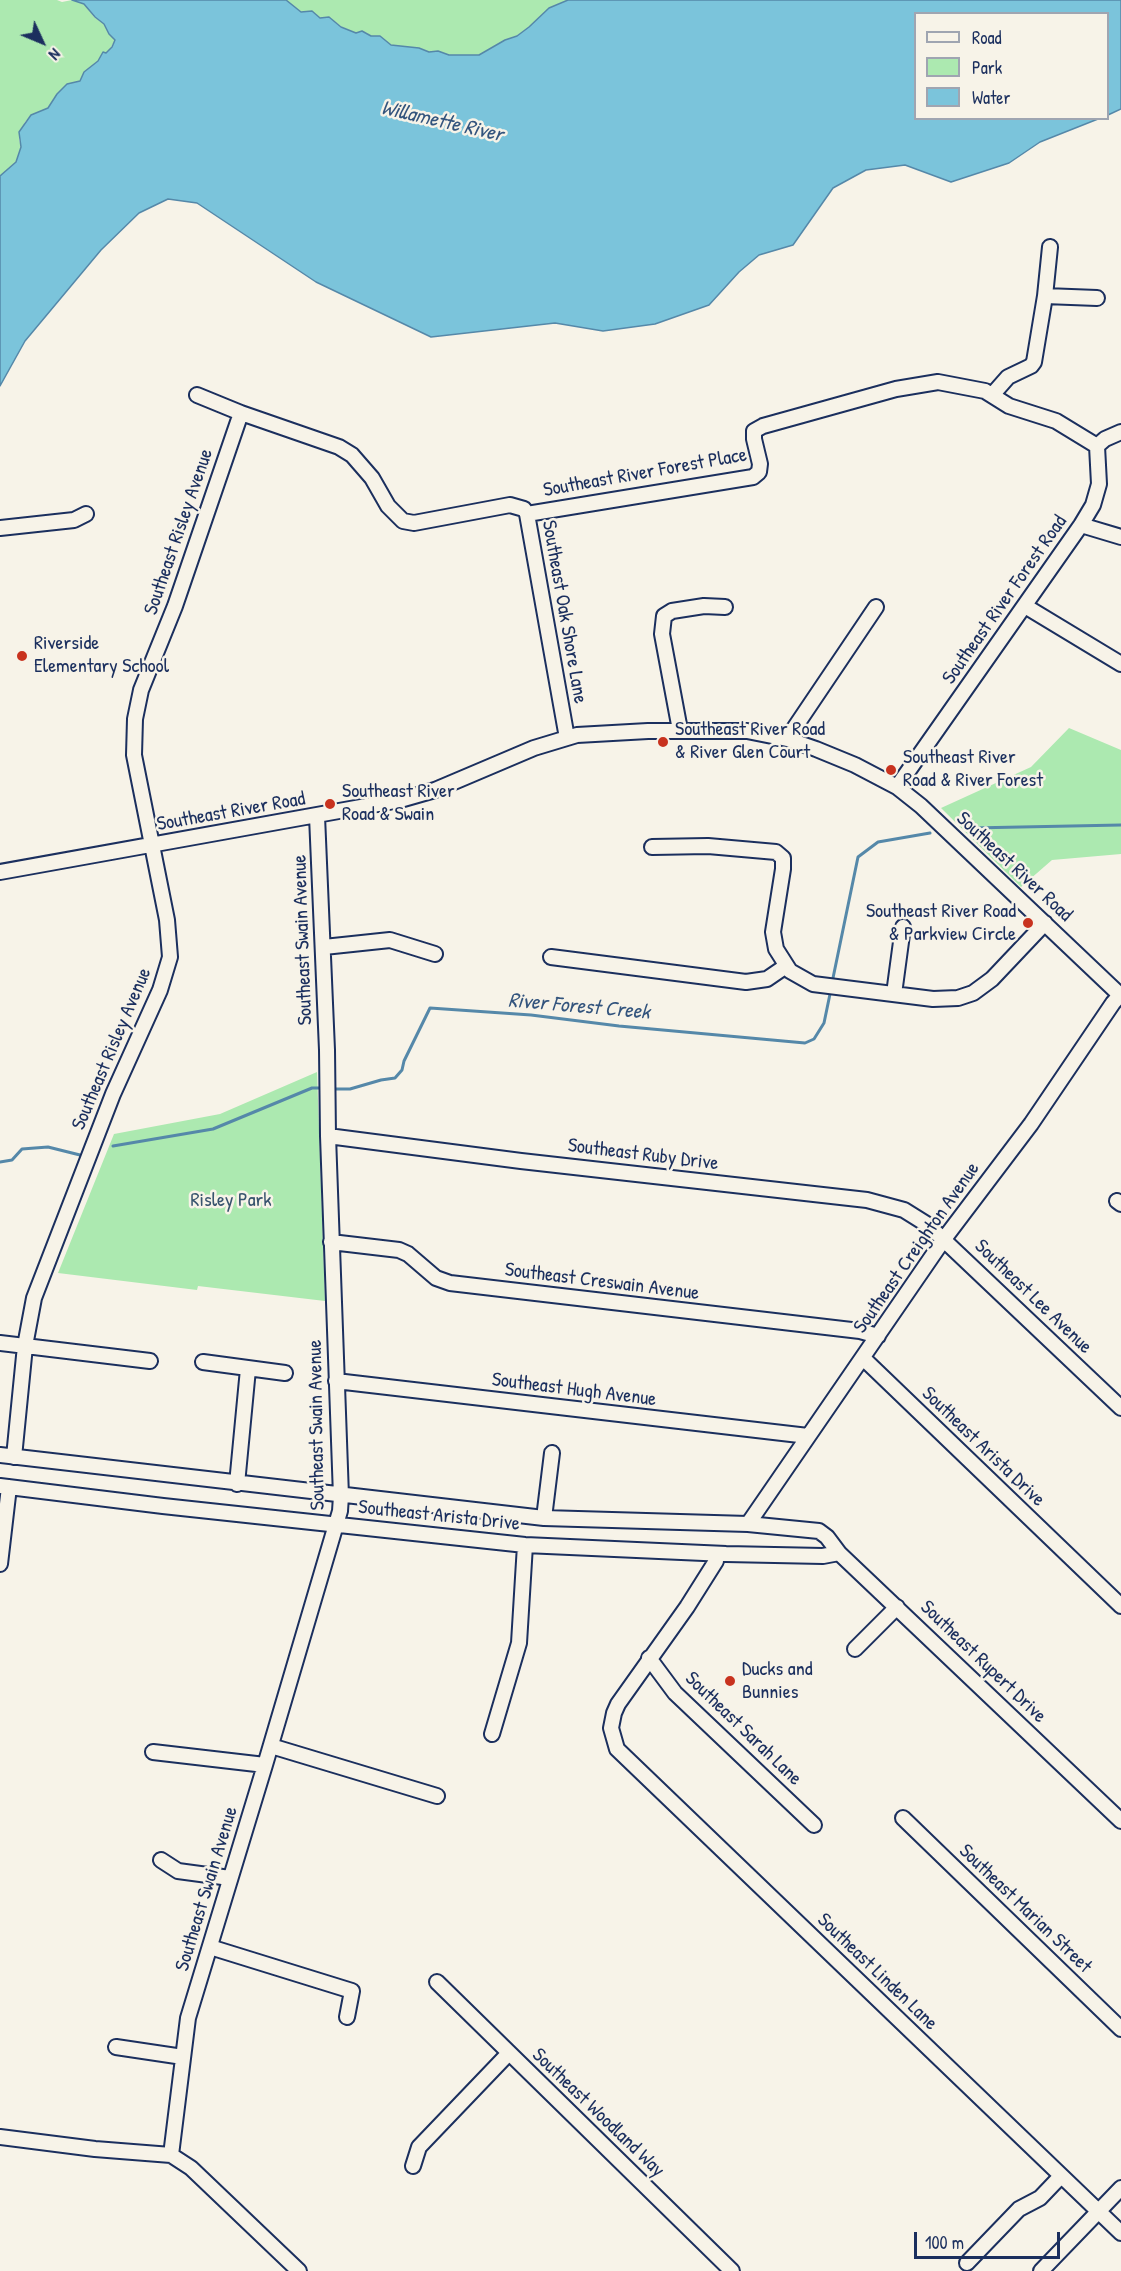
<!DOCTYPE html>
<html>
<head>
<meta charset="utf-8">
<style>
  body { margin:0 }
  #map { position:relative; width:1121px; height:2271px; overflow:hidden; background:#f7f3e8; font-family:"Patrick Hand",sans-serif }
  canvas { display:block }
  .legend { position:absolute; left:914px; top:12px; width:195px; height:108px; box-sizing:border-box; background:#f7f3e8; border:2px solid #9fa5b1; margin:0; padding:8px 10px; list-style:none; font-size:18px; color:#1b2f5e }
  .legend li { display:flex; align-items:center; gap:12px; height:30px }
  .legend b { width:30px; border:2px solid #9fa5b1 }
  .north { position:absolute; left:12px; top:12px; width:60px; height:60px; -webkit-text-stroke:4px #f7f3e8; paint-order:stroke; rotate:134deg; font-size:16px; font-weight:700; line-height:24px; text-align:center; color:#1b2f5e }
  .north::after { content:''; display:block; margin:auto; width:21px; height:27px; background:#1b2f5e; clip-path:polygon(50% 0,100% 100%,50% 72%,0 100%) }
  .scale { position:absolute; left:914px; top:2232px; width:146px; height:27px; box-sizing:border-box; border:3px solid #1b2f5e; border-top:0; padding-left:8px; font-size:18px; line-height:21px; white-space:nowrap; color:#1b2f5e; -webkit-text-stroke:4px #f7f3e8; paint-order:stroke }
</style>
</head>
<body>
<div id="map">
<canvas width="1121" height="2271"></canvas>
<ul class="legend">
<li><b style="height:8px;background:#f7f3e8"></b>Road</li>
<li><b style="height:16px;background:#ace9b0"></b>Park</li>
<li><b style="height:16px;background:#7bc4db"></b>Water</li>
</ul>
<div class="north">N</div>
<div class="scale">100 m</div>
</div>
<script>
const ctx = document.querySelector('canvas').getContext('2d');
ctx.lineJoin = 'round';
function fill(path, color) { ctx.fillStyle = color; ctx.fill(path, 'evenodd'); }
const toPath = rows => new Path2D(rows.map(r => 'M' + r).join(''));
function stroke(path, color, width, dash) { ctx.strokeStyle = color; ctx.lineWidth = width; ctx.lineCap = dash ? 'butt' : 'round'; ctx.setLineDash(dash || []); ctx.stroke(path); }
function write(font, color, halo, rows, align = 'center') {
  ctx.font = font + ' "Patrick Hand",sans-serif'; ctx.lineWidth = 5; ctx.setLineDash([]); ctx.textBaseline = 'middle'; ctx.strokeStyle = halo; ctx.fillStyle = color; for (const [text, x, y, turn = 0] of rows) {
    ctx.save(); ctx.translate(x, y); ctx.rotate((+turn || 0) * Math.PI / 180); ctx.textAlign = isNaN(turn) ? turn : align; if (halo) ctx.strokeText(text, 0, 0); ctx.fillText(text, 0, 0); ctx.restore();
  }
}
fill(toPath([
  [0,0,57,0,62,2,72,0,84,4,94,17,104,24,109,34,115,40,109,51,106,53,103,52,98,61,84,72,80,81,68,84,54,98,48,108,31,115,25,122,19,139,21,147,16,162,0,176],
  [286,0,568,0,549,8,529,27,517,36,505,40,479,55,449,55,438,51,429,52,408,47,391,45,380,36,371,36,365,32,356,33,342,27,329,17,320,18,312,11,301,12],
  [1069,728,1121,750,1121,854,1052,860,1021,887,941,808,1031,767],
  [317,1072,325,1301,198,1286,197,1290,58,1273,114,1134,220,1114]
]), '#ace9b0');
const water = toPath([
  [72,0,286,0,301,12,312,11,320,18,329,17,341,27,356,33,362,31,371,36,380,36,391,45,419,48,429,52,438,51,449,55,479,55,505,40,517,36,529,27,549,8,568,0,1121,0,1121,109,1108,115,1108,14,916,14,916,118,1098,119,1040,142,1009,163,951,182,905,165,866,170,833,188,793,245,759,255,739,272,709,305,655,324,603,331,555,323,431,337,316,282,197,203,168,199,139,213,101,250,25,341,0,386,0,176,16,162,21,147,19,132,31,115,48,108,57,94,67,84,80,81,84,72,98,61,103,52,106,53,112,47,115,40,109,34,104,24,95,17,84,4,72,0]
]);
fill(water, '#7bc4db');
stroke(water, '#5588a9', 1.5);
stroke(toPath([
  [971,828,1121,825],
  [833,978,858,857,878,842,930,833],
  [336,1089,350,1089,381,1080,395,1078,402,1070,404,1061,430,1008,531,1015,619,1026,805,1043,814,1039,824,1023,830,994],
  [113,1146,213,1129,312,1088,320,1088],
  [0,1162,12,1160,22,1149,48,1147,80,1155]
]), '#5588a9', 3);
const minor = toPath([
  [1045,296,1097,298],
  [993,394,1008,377,1031,366,1034,362,1045,296,1050,247],
  [197,395,241,413,339,447,352,455,372,478,388,506,403,521,414,523,510,505,524,509,527,514,567,738],
  [527,514,753,477,759,472,760,464,754,439,754,431,763,426,896,389,938,382,985,391,1009,406,1056,421,1097,446],
  [1081,525,1121,537],
  [0,528,74,520,86,514],
  [1025,606,1121,664],
  [680,730,662,634,664,616,672,611,704,606,725,607],
  [787,739,876,607],
  [897,787,1081,525,1093,505,1099,484,1097,446,1105,439,1121,432],
  [652,847,708,846,776,852,783,858,783,869,773,932,776,949,790,971,813,984,933,999,958,998,973,993,992,979,1045,923],
  [0,872,400,800,435,790,534,748,577,735,648,731,747,731,787,739,816,749,855,765,897,787,921,806,1121,996],
  [324,947,390,940,435,954],
  [551,957,746,982,767,979,786,966],
  [894,994,903,927],
  [328,1136,521,1161,867,1200,904,1210,928,1225,1121,1408],
  [1117,1201,1121,1204],
  [331,1242,399,1250,408,1254,436,1278,450,1283,860,1331,878,1336],
  [0,1343,150,1361],
  [863,1358,1121,1606],
  [203,1362,285,1373],
  [336,1381,808,1436],
  [0,1455,544,1518,748,1524,819,1531,827,1537,839,1553,1121,1821],
  [14,1457,25,1346,34,1298,113,1094,160,990,170,957,167,920,134,755,135,719,141,690,175,606,241,413],
  [237,1484,248,1369],
  [0,1486,163,1506,525,1545,726,1554,823,1556,839,1553],
  [544,1518,552,1453],
  [748,1524,944,1239,1031,1124,1113,1003,1120,995],
  [716,1554,716,1561,687,1607,618,1704,614,1713,611,1728,617,1749,1121,2233],
  [0,1564,9,1487],
  [855,1649,897,1607],
  [649,1658,675,1693,814,1825],
  [492,1734,519,1643,525,1545],
  [271,1746,437,1796],
  [153,1752,265,1765],
  [903,1818,1121,2029],
  [161,1860,178,1871,230,1878],
  [210,1947,352,1991,347,2017],
  [437,1982,732,2271],
  [116,2047,183,2057],
  [0,2137,95,2149,171,2155,191,2168,299,2271],
  [171,2155,188,2018,265,1765,340,1511,341,1496,328,1136,327,1050,317,816],
  [413,2166,419,2147,509,2053],
  [967,2263,1019,2209,1040,2198,1061,2176],
  [1041,2271,1121,2188]
]);
stroke(minor, '#1b2f5e', 18);
stroke(minor, '#f7f3e8', 14);
for (const [x, y, r, color] of [
  [22,656,6,"#c8321e"],
  [663,742,6,"#c8321e"],
  [891,770,6,"#c8321e"],
  [330,804,6,"#c8321e"],
  [1028,923,6,"#c8321e"],
  [730,1681,6,"#c8321e"]
]) { const dot = new Path2D(); dot.arc(x, y, r, 0, 2 * Math.PI); ctx.fillStyle = color; ctx.fill(dot); stroke(dot, '#f7f3e8', 2); }
write('20px', '#1b2f5e', '#f7f3e8', [
  ["Southeast River Forest Place",645,473,-10],
  ["Southeast Risley Avenue",179,532,-71],
  ["Southeast River Forest Road",1005,600,-55],
  ["Southeast Oak Shore Lane",564,612,80],
  ["Southeast River Road",231,812,-10],
  ["Southeast River Road",1014,867,43],
  ["Southeast Swain Avenue",303,940,-92],
  ["Southeast Risley Avenue",112,1049,-67],
  ["Southeast Ruby Drive",643,1155,7],
  ["Southeast Creighton Avenue",917,1248,-55],
  ["Southeast Creswain Avenue",602,1282,7],
  ["Southeast Lee Avenue",1033,1297,44],
  ["Southeast Hugh Avenue",574,1390,7],
  ["Southeast Swain Avenue",317,1425,-91],
  ["Southeast Arista Drive",983,1447,44],
  ["Southeast Arista Drive",439,1516,6],
  ["Southeast Rupert Drive",983,1662,44],
  ["Southeast Sarah Lane",743,1729,44],
  ["Southeast Swain Avenue",207,1889,-73],
  ["Southeast Marian Street",1025,1909,44],
  ["Southeast Linden Lane",877,1972,44],
  ["Southeast Woodland Way",598,2113,44]
]);
write('20px', '#1b2f5e', '#f7f3e8', [
  ["Riverside",34,644],
  ["Elementary School",34,667],
  ["Southeast River Road",675,730],
  ["& River Glen Court",675,753],
  ["Southeast River",903,758],
  ["Road & River Forest",903,781],
  ["Southeast River",342,792],
  ["Road & Swain",342,815],
  ["Southeast River Road",1016,912,"right"],
  ["& Parkview Circle",1016,935,"right"],
  ["Ducks and",742,1670],
  ["Bunnies",742,1693]
], 'left');
write('20px', '#38546e', '#f7f3e8', [
  ["Risley Park",231,1201]
]);
write('italic 21px', '#33547d', '#f7f3e8', [
  ["Willamette River",442,122,13],
  ["River Forest Creek",579,1007,5]
]);
</script>
</body>
</html>
